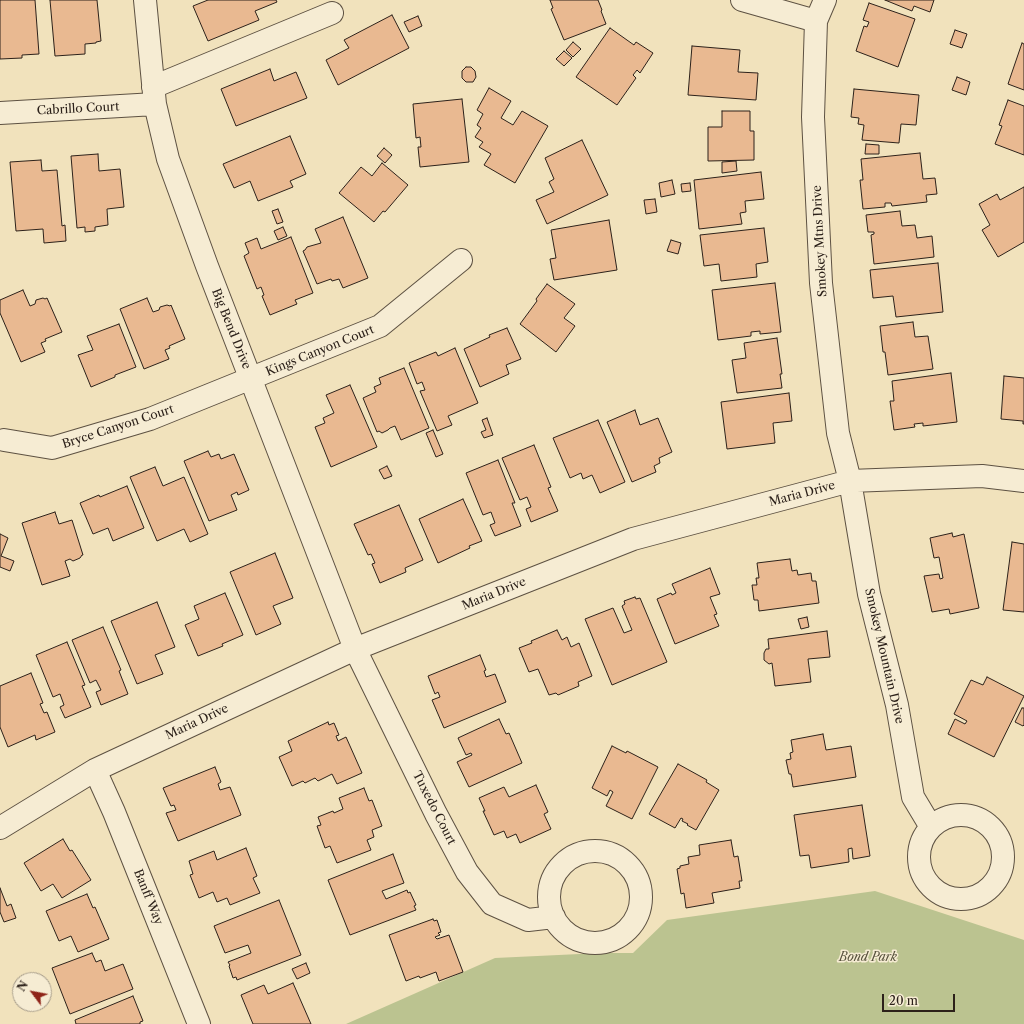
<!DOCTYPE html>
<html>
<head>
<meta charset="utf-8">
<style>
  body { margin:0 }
  #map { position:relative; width:1024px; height:1024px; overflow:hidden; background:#f1e2bc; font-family:"Libre Caslon Text",serif }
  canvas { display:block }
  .north { position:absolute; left:12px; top:972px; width:40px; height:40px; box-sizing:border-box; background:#f6ecd3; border:1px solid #a59b89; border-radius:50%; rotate:302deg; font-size:11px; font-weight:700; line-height:16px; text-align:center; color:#2c211a }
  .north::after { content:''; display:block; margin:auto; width:14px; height:18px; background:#8f2418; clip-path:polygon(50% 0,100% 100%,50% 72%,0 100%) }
  .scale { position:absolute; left:882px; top:994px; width:73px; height:18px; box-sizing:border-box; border:2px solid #2c211a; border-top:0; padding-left:5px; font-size:12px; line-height:14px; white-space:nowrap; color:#2c211a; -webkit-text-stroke:3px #f6ecd3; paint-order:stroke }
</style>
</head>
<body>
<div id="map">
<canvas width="1024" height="1024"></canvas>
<div class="north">N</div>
<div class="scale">20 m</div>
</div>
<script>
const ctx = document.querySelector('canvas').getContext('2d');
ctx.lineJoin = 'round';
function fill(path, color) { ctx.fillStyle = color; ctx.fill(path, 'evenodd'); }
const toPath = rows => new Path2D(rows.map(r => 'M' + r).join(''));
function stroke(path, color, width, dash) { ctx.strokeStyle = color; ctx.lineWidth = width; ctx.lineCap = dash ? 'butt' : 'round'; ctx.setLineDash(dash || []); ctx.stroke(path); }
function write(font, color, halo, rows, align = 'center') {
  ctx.font = font + ' "Libre Caslon Text",serif'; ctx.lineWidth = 3; ctx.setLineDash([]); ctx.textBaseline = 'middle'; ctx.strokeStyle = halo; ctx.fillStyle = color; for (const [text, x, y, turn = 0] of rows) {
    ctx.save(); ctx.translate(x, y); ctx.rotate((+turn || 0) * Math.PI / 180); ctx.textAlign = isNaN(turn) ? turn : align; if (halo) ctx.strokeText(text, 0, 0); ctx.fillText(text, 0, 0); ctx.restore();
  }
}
fill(toPath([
  [875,891,1024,940,1024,1024,346,1024,495,958,601,953,633,953,667,920]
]), '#bbc390');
const building = toPath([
  [0,0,35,0,39,54,22,55,22,58,0,59,0,0],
  [50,0,97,0,101,41,96,42,96,43,85,44,85,54,55,56,50,0],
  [208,0,276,0,277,2,255,11,259,20,208,41,193,6,208,0],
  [550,0,598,0,602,10,601,11,606,24,564,40,551,9,553,8,550,0],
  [885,0,934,0,930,12,914,6,912,11,885,0],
  [869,3,915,19,898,67,856,51,864,26,867,27,869,22,863,20,869,3],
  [392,15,409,48,338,85,326,60,349,48,344,40,392,15],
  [418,16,422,26,409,32,404,22,418,16],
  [610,28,634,45,636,42,653,53,640,73,637,70,633,75,636,78,617,105,576,77,610,28],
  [955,30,967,34,962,48,950,44,955,30],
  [573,42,581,49,573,57,566,50,573,42],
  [1022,43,1024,44,1024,90,1008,84,1022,43],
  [692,46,740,50,738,72,758,73,756,100,688,95,692,46],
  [564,51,572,58,564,66,556,59,564,51],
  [466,67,471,67,475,71,476,77,473,82,466,82,462,78,462,71,466,67],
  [270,69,274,81,296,72,307,98,236,126,221,89,270,69],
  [957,77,970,82,966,95,952,90,957,77],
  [489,88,511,101,501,118,513,125,522,111,548,126,515,183,484,165,491,154,479,147,483,142,475,137,481,128,477,125,483,114,477,110,489,88],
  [854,89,919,95,916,125,901,124,899,143,862,140,864,125,858,124,859,118,851,117,854,89],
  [462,99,469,162,420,167,418,147,421,147,420,137,416,138,413,104,462,99],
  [1008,100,1024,106,1024,155,995,144,1002,126,999,125,1008,100],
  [722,111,750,111,750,131,754,131,754,160,708,161,708,127,722,127,722,111],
  [290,136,306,174,290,181,293,187,258,201,250,181,234,188,223,164,290,136],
  [582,140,608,195,547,224,536,200,554,192,549,182,554,179,545,158,582,140],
  [866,144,879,145,879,154,865,154,866,144],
  [384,148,392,155,385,163,377,156,384,148],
  [920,153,923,179,935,178,937,194,926,195,927,202,892,206,891,203,885,203,885,207,863,209,860,180,863,180,861,159,920,153],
  [98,154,99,171,120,169,124,207,107,209,108,225,95,227,95,231,85,232,85,227,77,228,71,156,98,154],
  [41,160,42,171,57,170,62,226,65,225,66,241,44,243,43,229,16,231,10,162,41,160],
  [736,161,737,171,722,173,722,162,736,161],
  [382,163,408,185,385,212,383,211,374,222,339,193,361,167,372,176,382,163],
  [761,172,764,199,745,201,746,212,740,213,742,224,699,229,694,180,761,172],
  [672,180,675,194,661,197,659,183,672,180],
  [690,183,691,191,682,192,681,184,690,183],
  [1024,187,1024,242,998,257,982,230,990,225,979,204,997,194,1000,200,1024,187],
  [655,199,657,212,646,214,644,200,655,199],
  [278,209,283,222,277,224,272,211,278,209],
  [900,211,902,226,915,225,917,238,932,236,934,257,874,264,871,235,874,234,874,232,868,232,866,215,900,211],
  [343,217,368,278,343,288,339,279,332,281,331,279,317,284,303,251,305,250,307,247,321,243,315,229,343,217],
  [609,220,617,270,554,280,550,259,556,258,551,230,609,220],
  [283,227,287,236,278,240,274,231,283,227],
  [764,228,768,262,756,264,757,277,721,281,719,264,704,266,700,235,764,228],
  [291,237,313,293,295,300,297,304,270,315,262,296,264,295,261,287,257,289,244,256,249,253,245,243,257,238,261,249,291,237],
  [671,240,681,243,678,254,667,251,671,240],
  [938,263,943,312,896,317,893,296,873,298,870,270,938,263],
  [775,283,781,332,760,334,760,331,751,332,751,336,718,340,712,290,775,283],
  [547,284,575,304,564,318,575,326,556,352,520,324,537,301,536,299,547,284],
  [23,290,30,306,35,304,36,300,43,298,45,299,47,298,62,332,45,339,46,341,41,343,45,352,21,362,0,313,0,300,23,290],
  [147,298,153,312,159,310,160,307,167,305,170,306,171,305,185,339,169,346,170,348,165,350,169,359,144,369,120,309,147,298],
  [913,322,915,337,928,336,933,369,888,375,885,352,883,352,880,326,913,322],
  [119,324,136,367,115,375,115,377,91,387,78,355,93,350,87,336,119,324],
  [507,328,521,359,506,365,509,374,480,387,464,349,490,337,489,335,507,328],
  [777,338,782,374,780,374,782,388,737,393,732,360,746,358,744,343,777,338],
  [455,348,478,403,448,416,452,425,437,431,420,391,425,390,422,382,417,384,409,363,436,352,438,356,455,348],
  [404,368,429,428,401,440,395,426,390,428,388,430,382,433,379,431,377,432,363,398,376,392,374,387,381,384,379,378,404,368],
  [951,373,957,422,923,426,923,423,914,424,915,427,894,430,890,401,894,401,892,381,951,373],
  [1004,376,1024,378,1024,424,1023,424,1023,421,1001,419,1004,376],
  [350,385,377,447,331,467,315,427,325,423,323,418,334,413,326,395,350,385],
  [789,393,792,421,773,423,775,443,727,449,721,402,789,393],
  [635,410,640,425,658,418,672,452,659,458,660,463,654,466,656,472,632,482,607,422,635,410],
  [487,418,493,435,484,438,481,432,486,430,482,420,487,418],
  [598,420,625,482,600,493,592,475,583,479,581,473,570,478,553,438,598,420],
  [433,430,443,454,436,457,426,433,433,430],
  [534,445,551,487,548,488,558,511,531,522,526,509,531,507,527,497,520,500,502,458,534,445],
  [208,451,211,457,219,454,221,459,234,454,249,490,238,495,237,492,231,495,237,510,209,521,184,461,208,451],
  [498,460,515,503,512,503,521,526,495,536,490,525,495,523,491,512,483,515,466,473,498,460],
  [387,466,392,476,384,479,379,470,387,466],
  [155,467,163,486,184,477,208,534,190,542,184,529,157,541,130,477,155,467],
  [127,486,144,528,113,541,108,528,93,534,80,503,99,495,100,497,127,486],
  [463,499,482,541,469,546,470,548,438,563,419,519,463,499],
  [399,505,423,560,405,568,406,572,380,583,372,564,375,563,371,554,368,555,354,524,399,505],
  [55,512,59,524,72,520,83,555,82,555,80,558,73,561,70,559,65,561,70,576,42,585,22,523,55,512],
  [952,533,953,537,964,534,979,608,950,614,949,609,932,612,924,576,939,574,940,579,943,578,939,557,934,558,930,538,952,533],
  [0,534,8,538,1,556,14,561,10,571,0,567,0,534],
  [1012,542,1024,544,1024,612,1003,610,1012,542],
  [275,553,293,598,273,606,281,624,256,635,230,572,275,553],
  [790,559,792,571,797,570,798,575,811,573,812,581,816,581,819,603,759,611,758,600,754,600,752,585,757,585,756,578,759,578,757,563,790,559],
  [710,568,720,594,710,597,717,614,714,615,719,626,675,644,657,599,671,593,672,595,676,593,672,584,710,568],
  [225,593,243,635,222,644,223,646,198,656,185,625,199,619,194,606,225,593],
  [635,597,636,599,640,598,667,662,612,685,585,619,613,608,624,633,632,630,622,606,625,604,624,601,635,597],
  [157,602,175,647,155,655,163,674,137,684,111,621,157,602],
  [807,617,809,627,801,629,798,619,807,617],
  [103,627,121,670,119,671,128,694,101,705,96,692,101,690,96,680,90,683,72,640,103,627],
  [557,630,562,640,567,637,571,647,579,643,592,676,578,682,579,686,558,695,556,693,549,695,538,669,529,672,519,648,532,643,531,641,557,630],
  [827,631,830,657,808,659,811,682,775,686,772,663,769,664,764,660,764,653,766,649,769,649,768,639,827,631],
  [67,642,85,685,82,686,91,707,65,718,60,707,64,705,60,694,53,697,36,655,67,642],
  [480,655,486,670,484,671,486,677,495,674,506,702,444,728,432,700,440,697,438,692,435,694,428,676,480,655],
  [31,673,43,703,40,704,44,713,47,712,55,732,36,740,35,735,8,747,0,727,0,686,31,673],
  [987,677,1024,696,994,757,948,734,955,719,965,724,967,721,954,714,971,680,983,685,987,677],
  [1022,708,1024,708,1024,725,1023,726,1015,722,1022,708],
  [499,719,506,734,509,733,522,763,469,787,457,762,472,755,471,753,466,755,458,738,499,719],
  [328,722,329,725,334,723,339,735,336,736,338,741,346,737,362,773,337,784,332,774,318,781,315,778,305,783,303,781,292,786,279,757,292,751,288,741,328,722],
  [823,734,826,750,851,746,856,777,793,787,791,774,789,774,786,760,791,759,790,753,793,752,791,740,823,734],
  [612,746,626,753,627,751,658,767,632,819,606,806,613,792,610,790,607,796,592,788,612,746],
  [678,764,707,780,706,782,719,790,696,830,687,825,688,824,682,821,683,819,681,818,675,828,649,814,678,764],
  [215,767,221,782,218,784,220,790,230,787,241,815,178,841,166,813,176,810,174,805,171,806,163,788,215,767],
  [536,785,548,812,544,814,551,829,520,843,516,834,507,838,504,831,494,835,483,811,485,811,479,798,504,787,509,797,536,785],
  [364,788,369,801,372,800,382,826,372,830,374,837,367,840,371,850,337,863,330,846,325,848,317,826,321,825,318,817,333,811,334,813,343,809,339,798,364,788],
  [862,805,870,856,853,859,852,848,848,849,849,862,811,868,809,855,800,856,794,815,862,805],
  [63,839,70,851,72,850,91,880,62,898,53,884,41,891,24,863,63,839],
  [731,840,734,857,738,856,742,881,739,881,740,888,712,893,714,903,686,908,684,893,681,894,677,869,680,868,680,866,689,864,688,857,700,855,699,845,731,840],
  [246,848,257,876,253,878,260,893,230,905,227,898,217,902,213,892,199,898,190,875,193,874,189,861,214,851,217,860,246,848],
  [393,854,404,883,382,891,386,899,407,890,408,893,410,892,416,905,414,906,416,910,350,935,328,880,393,854],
  [0,888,7,906,11,904,16,918,4,922,0,912,0,888],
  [87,894,93,908,95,907,109,939,78,952,71,936,59,941,46,911,87,894],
  [279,900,301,955,237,980,236,977,233,978,229,966,230,965,228,962,251,953,248,945,225,953,214,926,279,900],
  [433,919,434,921,437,920,441,932,438,933,440,935,435,937,437,939,449,935,463,972,439,981,436,972,420,978,419,976,406,981,389,935,433,919],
  [92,953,96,962,101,960,105,971,123,964,133,989,70,1014,52,968,92,953],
  [306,963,310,973,297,979,292,969,306,963],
  [293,983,311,1024,253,1024,241,995,264,985,268,994,293,983],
  [133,996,143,1021,140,1022,140,1024,76,1024,75,1020,133,996]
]);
fill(building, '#e9b991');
stroke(building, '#2c211a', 1);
const minor = toPath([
  [145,0,155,104,168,159,207,266,355,649,436,814,467,872,492,904,528,920,554,917],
  [742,0,816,21],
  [825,0,816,21,813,117,821,283,838,433,850,481,869,594,897,705,913,797,931,827],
  [153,87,332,13],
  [0,113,155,104],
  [4,440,52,448,150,419,380,326,461,260],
  [95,770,114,812,199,1024],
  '919 857a42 42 0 1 1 84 0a42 42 0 1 1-84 0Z',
  [0,828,95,770,355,649,633,539,850,481,982,476,1024,481],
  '549 897a46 46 0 1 1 92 0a46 46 0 1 1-92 0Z'
]);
stroke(minor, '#5d5142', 24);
stroke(minor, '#f6ecd3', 22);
write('12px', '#2c211a', '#f6ecd3', [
  ["Cabrillo Court",78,109,-3],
  ["Smokey Mtns Drive",820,241,-93],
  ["Big Bend Drive",231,329,68],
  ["Kings Canyon Court",320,351,-22],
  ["Bryce Canyon Court",118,427,-18],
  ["Maria Drive",802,494,-15],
  ["Maria Drive",494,594,-22],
  ["Smokey Mountain Drive",884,656,77],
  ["Maria Drive",197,722,-25],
  ["Tuxedo Court",434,808,63],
  ["Banff Way",148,897,68]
]);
write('italic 12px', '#57523d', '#f6ecd3', [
  ["Bond Park",868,958]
]);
</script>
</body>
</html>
